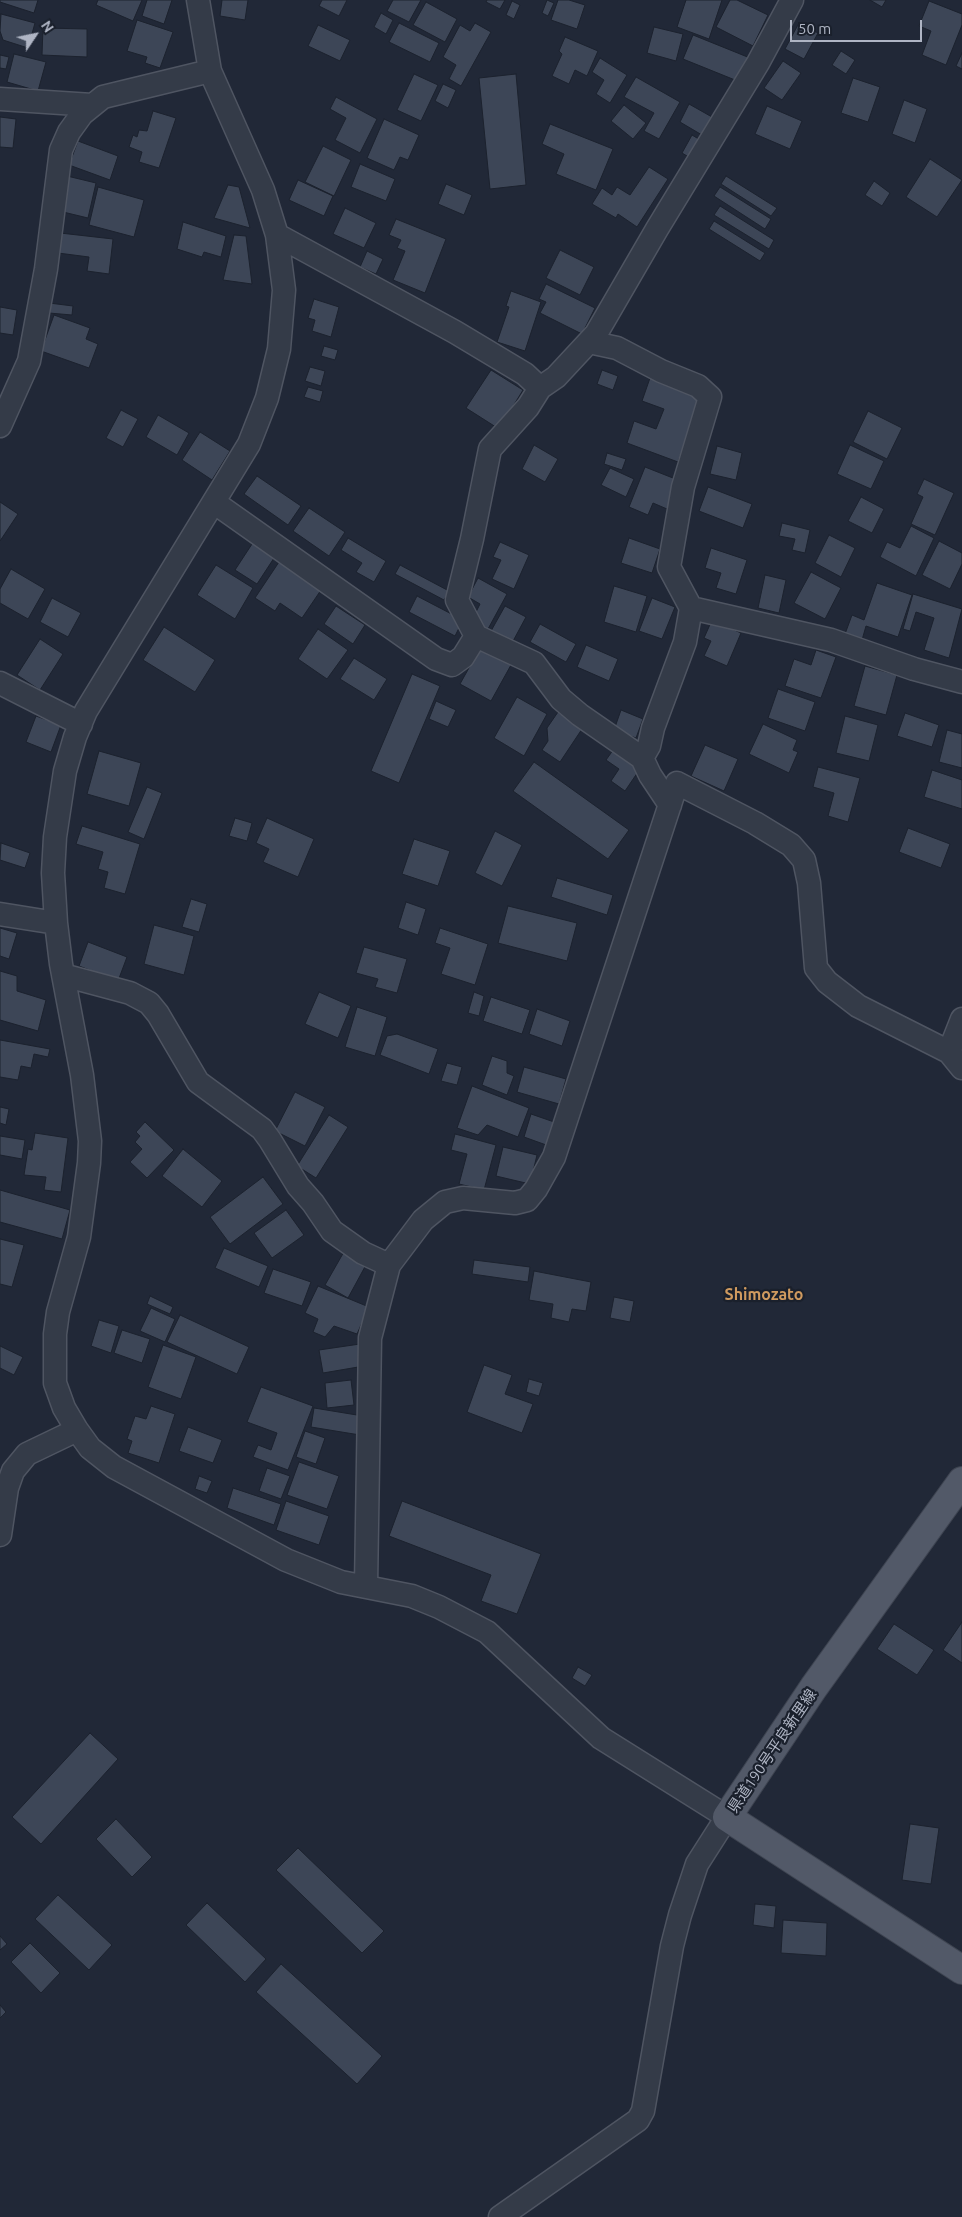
<!DOCTYPE html>
<html>
<head>
<meta charset="utf-8">
<style>
  body { margin:0 }
  #map { position:relative; width:962px; height:2217px; overflow:hidden; background:#212837; font-family:Ubuntu,sans-serif }
  canvas { display:block }
  .north { position:absolute; left:10px; top:10px; width:50px; height:50px; -webkit-text-stroke:4px #1a202c; paint-order:stroke; rotate:56deg; font-size:14px; font-weight:700; line-height:20px; text-align:center; color:#afb5c4 }
  .north::after { content:''; display:block; margin:auto; width:18px; height:22px; background:#afb5c4; clip-path:polygon(50% 0,100% 100%,50% 72%,0 100%) }
  .scale { position:absolute; left:790px; top:20px; width:132px; height:22px; box-sizing:border-box; border:2px solid #afb5c4; border-top:0; padding-left:6px; font-size:15px; line-height:18px; white-space:nowrap; color:#afb5c4; -webkit-text-stroke:4px #1a202c; paint-order:stroke }
</style>
</head>
<body>
<div id="map">
<canvas width="962" height="2217"></canvas>
<div class="north">N</div>
<div class="scale">50 m</div>
</div>
<script>
const ctx = document.querySelector('canvas').getContext('2d');
ctx.lineJoin = 'round';
function fill(path, color) { ctx.fillStyle = color; ctx.fill(path, 'evenodd'); }
const toPath = rows => new Path2D(rows.map(r => 'M' + r).join(''));
function stroke(path, color, width, dash) { ctx.strokeStyle = color; ctx.lineWidth = width; ctx.lineCap = dash ? 'butt' : 'round'; ctx.setLineDash(dash || []); ctx.stroke(path); }
function write(font, color, halo, rows, align = 'center') {
  ctx.font = font + ' Ubuntu,"Noto Sans JP",sans-serif'; ctx.lineWidth = 4.5; ctx.setLineDash([]); ctx.textBaseline = 'middle'; ctx.strokeStyle = halo; ctx.fillStyle = color; for (const [text, x, y, turn = 0] of rows) {
    ctx.save(); ctx.translate(x, y); ctx.rotate((+turn || 0) * Math.PI / 180); ctx.textAlign = isNaN(turn) ? turn : align; if (halo) ctx.strokeText(text, 0, 0); ctx.fillText(text, 0, 0); ctx.restore();
  }
}
const building = toPath([
  [0,0,38,0,34,13,0,2,0,0],
  [98,0,142,0,133,21,96,5,98,0],
  [147,0,172,0,164,24,142,16,147,0],
  [222,0,248,0,245,20,220,16,222,0],
  [322,0,347,0,339,16,319,6,322,0],
  [393,0,421,0,409,22,387,11,393,0],
  [487,0,505,0,500,9,486,2,487,0],
  [547,0,554,3,548,16,542,13,547,0],
  [558,0,569,0,585,5,577,29,551,20,558,0],
  [686,0,722,0,709,39,677,27,686,0],
  [730,0,737,0,768,15,753,46,716,27,730,0],
  [870,0,886,0,882,7,870,0],
  [512,1,520,5,514,19,506,15,512,1],
  [929,1,962,14,962,25,946,65,922,55,931,31,919,26,929,1],
  [426,2,457,19,445,42,413,25,426,2],
  [381,13,393,20,386,34,374,27,381,13],
  [1,14,35,23,28,48,3,40,0,31,1,14],
  [137,20,173,32,160,68,145,63,147,57,127,51,137,20],
  [399,23,439,43,430,62,389,42,399,23],
  [475,23,491,32,461,86,449,79,456,65,443,57,460,25,470,31,475,23],
  [799,23,818,33,804,59,785,49,799,23],
  [318,25,350,40,340,61,308,46,318,25],
  [654,27,683,34,676,61,647,53,654,27],
  [43,28,87,29,87,57,42,55,43,28],
  [693,35,750,58,740,82,683,59,693,35],
  [565,37,598,51,587,76,575,70,569,84,552,76,562,54,559,51,565,37],
  [841,51,855,60,846,74,832,65,841,51],
  [962,53,962,69,956,66,962,53],
  [14,54,46,62,38,91,7,82,14,54],
  [0,55,9,57,6,69,0,68,0,55],
  [600,58,627,75,610,103,596,94,604,80,592,72,600,58],
  [783,61,801,73,782,100,764,88,783,61],
  [414,74,438,85,421,121,397,110,414,74],
  [516,74,526,185,490,189,479,78,516,74],
  [636,77,680,102,659,139,644,131,654,113,624,97,636,77],
  [853,78,880,87,868,122,841,113,853,78],
  [443,84,456,90,448,108,435,101,443,84],
  [336,97,377,119,360,153,335,140,346,118,330,109,336,97],
  [904,100,927,109,915,143,892,134,904,100],
  [689,104,712,117,702,135,680,122,689,104],
  [624,105,646,123,633,139,611,121,624,105],
  [767,106,802,121,790,149,755,134,767,106],
  [153,111,176,118,159,168,139,162,142,152,129,147,133,135,137,137,139,130,147,131,153,111],
  [0,117,16,119,13,148,0,147,0,117],
  [384,119,419,135,408,160,400,157,394,170,367,158,384,119],
  [550,124,613,149,596,190,556,174,564,154,542,144,550,124],
  [692,135,702,141,692,159,682,153,692,135],
  [78,141,118,156,110,180,69,165,78,141],
  [323,146,351,160,334,196,305,182,323,146],
  [930,159,962,180,937,217,906,197,930,159],
  [360,164,395,179,386,201,351,187,360,164],
  [649,167,668,179,637,227,618,214,616,218,592,204,602,188,612,195,617,187,630,195,649,167],
  [67,176,96,183,88,218,59,211,67,176],
  [726,176,777,208,771,216,721,184,726,176],
  [298,180,333,196,324,216,289,200,298,180],
  [874,181,890,193,882,206,865,195,874,181],
  [446,184,472,195,464,215,438,204,446,184],
  [228,185,239,187,250,228,214,218,228,185],
  [98,187,144,200,134,237,89,225,98,187],
  [720,187,771,219,765,229,714,196,720,187],
  [720,206,774,240,769,249,714,215,720,206],
  [345,208,376,223,364,248,333,234,345,208],
  [396,219,446,239,425,293,393,280,405,251,397,248,401,240,389,235,396,219],
  [714,221,765,253,760,261,709,229,714,221],
  [183,222,226,236,221,257,204,252,202,257,177,249,183,222],
  [60,233,113,239,109,274,87,271,89,257,58,253,60,233],
  [234,235,246,236,252,284,223,280,234,235],
  [560,250,594,267,580,295,546,278,560,250],
  [367,251,383,259,376,274,360,267,367,251],
  [546,284,595,308,582,334,540,313,546,302,539,299,546,284],
  [511,291,541,302,525,351,497,342,509,307,506,306,511,291],
  [314,299,339,307,331,337,312,331,315,320,308,318,314,299],
  [49,303,73,306,72,315,49,313,49,303],
  [0,307,17,310,13,335,0,333,0,307],
  [54,315,90,328,86,339,98,344,89,368,41,351,54,315],
  [324,346,338,350,335,360,321,356,324,346],
  [310,367,325,371,321,386,305,381,310,367],
  [491,370,523,390,499,429,466,408,491,370],
  [602,370,618,376,613,390,597,384,602,370],
  [650,378,701,397,678,462,627,443,634,421,656,429,664,409,642,401,650,378],
  [308,387,323,391,320,402,304,397,308,387],
  [121,410,138,419,123,447,106,438,121,410],
  [868,411,902,428,887,459,853,442,868,411],
  [158,415,189,433,177,455,146,437,158,415],
  [200,432,230,451,212,480,182,460,200,432],
  [534,445,558,459,545,482,522,469,534,445],
  [850,445,884,461,871,489,837,474,850,445],
  [717,446,742,453,736,480,710,474,717,446],
  [607,453,626,459,622,470,604,464,607,453],
  [645,467,678,480,667,509,653,503,648,515,629,507,645,467],
  [610,468,634,479,626,497,601,485,610,468],
  [257,476,301,506,288,525,244,494,257,476],
  [924,479,954,493,935,535,911,524,923,497,917,494,924,479],
  [708,487,752,504,743,528,699,511,708,487],
  [861,497,884,509,872,533,848,521,861,497],
  [0,502,18,514,0,541,0,502],
  [309,508,345,532,329,556,293,531,309,508],
  [782,523,810,530,805,553,792,550,795,539,779,536,782,523],
  [911,526,934,538,916,576,880,557,887,542,900,548,911,526],
  [829,535,855,548,841,577,815,563,829,535],
  [348,538,386,561,374,582,356,572,362,563,341,550,348,538],
  [629,538,660,549,652,573,621,563,629,538],
  [254,541,276,555,257,584,235,570,254,541],
  [939,541,962,553,962,564,950,589,922,575,939,541],
  [500,542,529,555,514,589,492,579,501,560,493,557,500,542],
  [711,548,747,560,736,594,716,588,721,573,705,568,711,548],
  [279,562,321,590,302,618,280,603,275,611,255,598,279,562],
  [216,565,253,588,235,619,197,595,216,565],
  [400,565,449,591,444,600,395,574,400,565],
  [11,569,45,589,28,619,0,603,0,589,11,569],
  [811,572,841,588,825,619,794,603,811,572],
  [765,575,786,580,779,613,758,608,765,575],
  [478,578,507,594,488,629,472,620,480,604,468,597,478,578],
  [877,583,912,595,898,637,866,626,862,640,845,634,852,615,864,620,877,583],
  [614,586,647,596,636,632,604,622,614,586],
  [913,594,962,609,949,658,924,650,934,618,916,612,910,631,903,629,913,594],
  [417,596,463,620,455,636,409,612,417,596],
  [52,598,81,613,68,637,40,622,52,598],
  [652,598,675,607,662,639,639,631,652,598],
  [336,606,365,625,353,644,324,624,336,606],
  [505,606,526,617,512,643,491,631,505,606],
  [712,620,741,633,727,666,704,656,711,641,704,638,712,620],
  [540,624,576,644,566,662,530,642,540,624],
  [164,627,215,660,195,692,143,660,164,627],
  [318,629,348,650,327,679,298,659,318,629],
  [40,639,63,654,40,690,17,675,40,639],
  [586,645,618,659,609,681,577,667,586,645],
  [480,648,511,665,491,701,460,684,480,648],
  [816,650,836,657,821,698,785,686,794,659,811,665,816,650],
  [354,658,387,679,374,700,340,679,354,658],
  [865,666,897,675,886,715,854,706,865,666],
  [412,674,440,686,399,783,371,771,412,674],
  [778,689,815,702,805,731,768,718,778,689],
  [517,697,547,714,524,756,494,738,517,697],
  [436,701,456,710,448,727,429,719,436,701],
  [621,710,643,719,636,738,614,730,621,710],
  [558,712,582,729,560,762,542,750,548,741,547,728,558,712],
  [905,713,939,725,932,747,897,736,905,713],
  [36,716,61,725,51,752,26,742,36,716],
  [845,716,878,725,869,761,836,753,845,716],
  [763,724,797,740,793,750,798,752,789,773,749,754,763,724],
  [947,730,962,734,962,768,939,762,947,730],
  [705,745,738,759,724,791,691,776,705,745],
  [616,746,642,766,625,791,611,781,619,769,606,760,616,746],
  [99,751,141,763,129,806,87,794,99,751],
  [534,762,629,830,608,859,513,791,534,762],
  [818,767,860,778,848,822,828,816,834,793,813,787,818,767],
  [932,770,962,780,962,809,924,797,932,770],
  [147,787,162,793,144,839,128,832,147,787],
  [235,818,252,823,247,841,229,836,235,818],
  [267,818,314,839,298,877,263,862,269,849,256,843,267,818],
  [82,826,140,844,125,894,104,888,108,872,98,869,103,852,76,844,82,826],
  [908,828,950,844,941,868,899,852,908,828],
  [495,831,522,845,502,886,475,873,495,831],
  [414,839,450,851,438,886,402,874,414,839],
  [1,843,30,853,25,868,0,860,1,843],
  [557,878,613,895,607,915,551,897,557,878],
  [191,899,207,904,199,932,182,927,191,899],
  [406,902,426,909,418,935,398,928,406,902],
  [508,906,577,923,567,961,498,943,508,906],
  [154,925,194,936,184,975,144,964,154,925],
  [0,928,17,933,9,959,0,956,0,928],
  [440,928,488,944,475,985,441,974,450,948,435,943,440,928],
  [88,942,127,957,118,981,79,966,88,942],
  [364,947,407,959,397,993,375,987,378,979,356,973,364,947],
  [0,971,17,976,17,991,46,1000,38,1031,0,1020,0,971],
  [319,992,351,1006,338,1038,305,1024,319,992],
  [474,992,484,996,479,1016,468,1013,474,992],
  [491,997,530,1010,522,1034,483,1021,491,997],
  [357,1007,387,1017,375,1056,345,1047,357,1007],
  [537,1009,570,1021,562,1046,529,1034,537,1009],
  [397,1034,438,1049,429,1074,380,1055,387,1036,397,1034],
  [0,1040,50,1049,48,1057,34,1054,31,1068,21,1066,18,1080,0,1077,0,1040],
  [492,1056,507,1061,507,1073,514,1076,507,1095,482,1085,492,1056],
  [447,1063,462,1067,457,1085,441,1081,447,1063],
  [524,1067,566,1079,559,1104,517,1092,524,1067],
  [472,1086,529,1108,518,1137,487,1125,478,1135,457,1128,472,1086],
  [295,1092,325,1107,305,1146,275,1131,295,1092],
  [0,1107,9,1109,6,1125,0,1123,0,1107],
  [531,1114,557,1123,549,1146,524,1137,531,1114],
  [329,1115,348,1127,316,1178,297,1166,329,1115],
  [145,1122,174,1150,147,1178,130,1162,142,1149,135,1142,140,1136,136,1132,145,1122],
  [35,1133,68,1138,61,1192,44,1190,46,1177,24,1175,28,1149,32,1150,35,1133],
  [455,1134,496,1145,484,1190,459,1184,467,1154,451,1150,455,1134],
  [0,1136,25,1140,22,1159,0,1155,0,1136],
  [503,1147,537,1155,530,1184,496,1176,503,1147],
  [183,1149,222,1181,202,1207,162,1176,183,1149],
  [263,1177,283,1204,230,1244,210,1217,263,1177],
  [0,1190,70,1210,62,1239,0,1222,0,1190],
  [286,1210,304,1235,272,1258,254,1233,286,1210],
  [0,1239,24,1245,12,1287,0,1284,0,1239],
  [224,1248,268,1266,259,1287,215,1268,224,1248],
  [345,1250,367,1263,348,1298,325,1285,345,1250],
  [474,1260,530,1267,528,1282,472,1274,474,1260],
  [273,1269,311,1282,302,1306,264,1293,273,1269],
  [534,1271,591,1282,586,1311,572,1309,569,1322,551,1318,553,1304,529,1300,534,1271],
  [318,1286,369,1307,357,1334,334,1326,325,1337,313,1332,318,1319,305,1313,318,1286],
  [150,1296,173,1307,170,1314,147,1304,150,1296],
  [614,1297,634,1301,630,1322,610,1318,614,1297],
  [151,1308,175,1319,165,1342,140,1331,151,1308],
  [180,1315,249,1347,237,1374,167,1342,180,1315],
  [99,1320,119,1326,111,1353,91,1346,99,1320],
  [122,1330,150,1339,142,1363,114,1353,122,1330],
  [360,1344,364,1366,323,1373,319,1350,360,1344],
  [163,1345,196,1357,181,1399,148,1387,163,1345],
  [0,1346,23,1357,14,1375,0,1368,0,1346],
  [484,1365,512,1375,505,1394,533,1404,522,1433,467,1412,484,1365],
  [529,1379,543,1383,539,1396,526,1392,529,1379],
  [351,1380,354,1405,327,1408,325,1383,351,1380],
  [261,1387,313,1406,288,1470,253,1457,258,1445,271,1450,277,1433,247,1422,261,1387],
  [151,1406,175,1414,159,1463,128,1453,132,1441,127,1439,135,1416,146,1419,151,1406],
  [314,1408,363,1416,360,1435,311,1427,314,1408],
  [188,1427,222,1440,213,1463,179,1451,188,1427],
  [305,1431,325,1438,316,1464,296,1457,305,1431],
  [299,1462,339,1476,327,1509,287,1495,299,1462],
  [267,1468,290,1476,281,1499,259,1491,267,1468],
  [199,1476,212,1481,207,1493,195,1489,199,1476],
  [233,1488,281,1504,274,1525,227,1508,233,1488],
  [286,1501,329,1516,319,1545,276,1530,286,1501],
  [402,1501,541,1554,517,1614,481,1601,491,1575,389,1536,402,1501],
  [962,1622,962,1663,943,1650,962,1622],
  [894,1624,934,1650,917,1675,877,1649,894,1624],
  [578,1667,592,1675,585,1686,572,1678,578,1667],
  [90,1733,118,1759,41,1844,12,1817,90,1733],
  [116,1819,152,1857,132,1877,96,1839,116,1819],
  [910,1824,939,1828,931,1884,902,1880,910,1824],
  [298,1848,384,1931,362,1953,276,1870,298,1848],
  [58,1895,112,1945,89,1970,35,1919,58,1895],
  [207,1903,266,1959,245,1982,186,1925,207,1903],
  [755,1904,776,1906,774,1928,753,1925,755,1904],
  [783,1920,827,1923,826,1956,781,1953,783,1920],
  [0,1936,7,1944,0,1950,0,1936],
  [30,1943,60,1973,41,1993,11,1962,30,1943],
  [281,1964,382,2056,357,2084,256,1992,281,1964],
  [0,2005,6,2012,0,2018,0,2005]
]);
fill(building, '#3d4657');
stroke(building, '#1c222e', 1);
const minor = toPath([
  [198,0,210,71],
  [0,99,92,105],
  [277,235,455,332,525,374,540,388],
  [589,342,617,348,661,371,698,386,710,397,683,487,669,567,691,608,831,640,914,669,962,682],
  [0,426,29,361,46,269,61,150,69,132,82,114,103,97,210,71,263,190,277,235,284,290,279,349,267,398,249,444,86,711,75,737,65,771,55,837,53,873,56,923,61,964,82,1075,90,1141,89,1163,79,1237,58,1312,55,1334,55,1383,64,1408,77,1430,90,1448,114,1467,286,1560,341,1582,412,1596,439,1607,487,1632,601,1738,727,1817,697,1864,680,1915,672,1946,643,2111,638,2120,500,2217],
  [215,503,436,659,452,665,463,657,476,636,457,600,472,539,490,449,528,407,540,388,556,377,596,334,657,229,758,63,792,0],
  [476,636,534,663,561,699,580,715,642,758,650,775,670,805],
  [0,683,81,724],
  [642,758,649,746,653,728,685,642,691,608],
  [0,914,56,923],
  [63,975,130,993,149,1003,158,1014,198,1082,262,1129,270,1140,298,1186,313,1203,332,1231,363,1253,389,1265],
  [949,1052,962,1019],
  [0,1535,7,1488,13,1471,27,1454,77,1430],
  [366,1586,370,1338,389,1265,423,1220,445,1202,463,1198,515,1203,527,1200,536,1189,554,1157,677,783,755,823,791,845,804,860,809,883,816,968,827,982,858,1006,949,1052,962,1068]
]);
const major = toPath([
  [962,1481,814,1687,727,1817,962,1970]
]);
stroke(minor, '#4f5562', 25);
stroke(major, '#3e4451', 30);
stroke(minor, '#343b48', 22);
stroke(major, '#525968', 28);
write('15px', '#afb5c4', '#1a202c', [
  ["県道190号平良新里線",772,1751,-56]
]);
write('bold 16px', '#cf9a5f', '#1a202c', [
  ["Shimozato",764,1295]
]);
</script>
</body>
</html>
